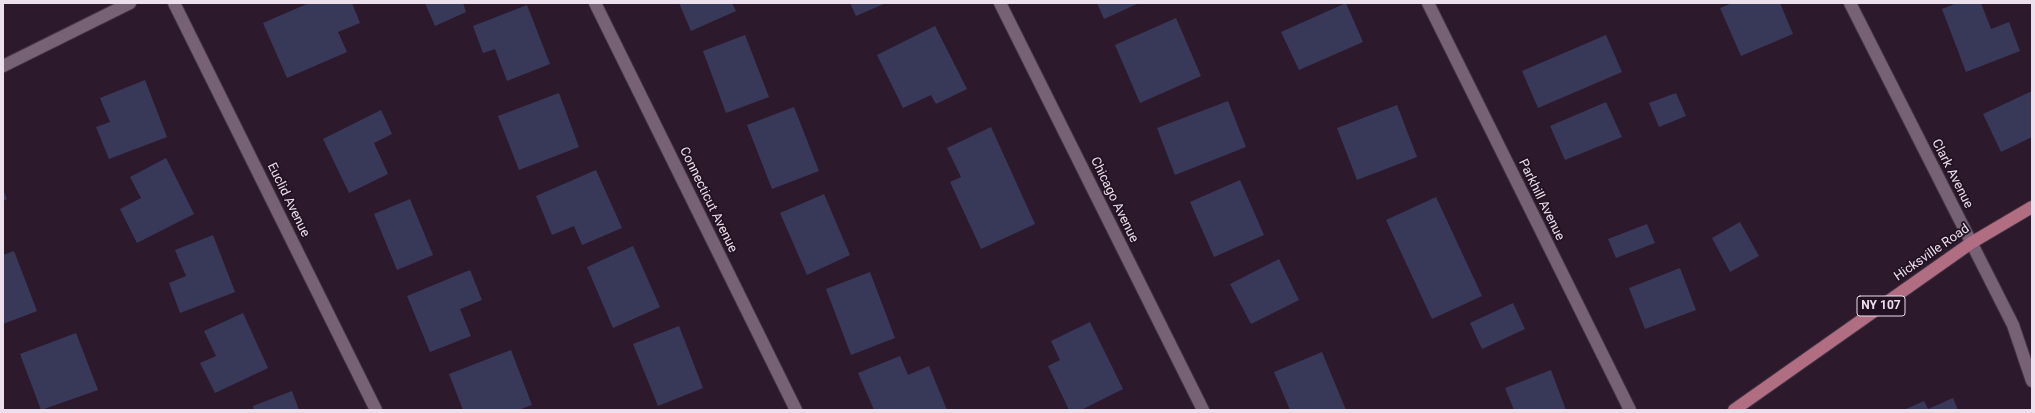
<!DOCTYPE html>
<html>
<head>
<meta charset="utf-8">
<style>
  body { margin:0 }
  #map { position:relative; width:2035px; height:413px; overflow:hidden; background:#2c1a2c; font-family:Roboto,sans-serif }
  canvas { display:block }
  .frame { position:absolute; inset:0; border:4px solid #ece0ec; pointer-events:none }
</style>
</head>
<body>
<div id="map">
<canvas width="2035" height="413"></canvas>
<div class="frame"></div>
</div>
<script>
const ctx = document.querySelector('canvas').getContext('2d');
ctx.lineJoin = 'round';
function fill(path, color) { ctx.fillStyle = color; ctx.fill(path, 'evenodd'); }
const toPath = rows => new Path2D(rows.map(r => 'M' + r).join(''));
function stroke(path, color, width, dash) { ctx.strokeStyle = color; ctx.lineWidth = width; ctx.lineCap = dash ? 'butt' : 'round'; ctx.setLineDash(dash || []); ctx.stroke(path); }
function write(font, color, halo, rows, align = 'center') {
  ctx.font = font + ' Roboto,sans-serif'; ctx.lineWidth = 3.5; ctx.setLineDash([]); ctx.textBaseline = 'middle'; ctx.strokeStyle = halo; ctx.fillStyle = color; for (const [text, x, y, turn = 0] of rows) {
    ctx.save(); ctx.translate(x, y); ctx.rotate((+turn || 0) * Math.PI / 180); ctx.textAlign = isNaN(turn) ? turn : align; if (halo) ctx.strokeText(text, 0, 0); ctx.fillText(text, 0, 0); ctx.restore();
  }
}
fill(toPath([
  [309,3,352,3,360,23,338,32,347,52,287,78,263,23],
  [425,3,463,3,466,12,435,26],
  [679,3,732,3,736,11,691,31],
  [850,3,886,3,856,16],
  [1097,3,1139,3,1104,19],
  [1346,3,1363,42,1299,70,1281,32],
  [1732,3,1780,3,1793,34,1741,56,1720,8],
  [1957,3,1981,3,1991,29,2009,22,2020,51,1966,72,1942,9],
  [527,5,550,64,507,81,495,49,483,53,473,26],
  [1176,18,1201,76,1140,103,1115,45],
  [935,26,967,89,936,104,931,95,903,108,877,55],
  [745,35,769,97,726,113,703,51],
  [1606,35,1622,72,1538,108,1522,71],
  [145,80,167,137,109,159,96,127,110,122,100,98],
  [2032,91,2032,137,2001,152,1983,114],
  [559,93,579,147,519,170,498,116],
  [1676,93,1686,116,1659,127,1649,103],
  [1228,101,1246,147,1175,175,1157,128],
  [1606,102,1622,137,1565,160,1550,126],
  [1397,105,1417,157,1357,180,1337,128],
  [794,107,819,171,772,189,747,125],
  [381,110,392,134,374,143,388,174,349,193,323,139],
  [991,127,1035,224,981,249,950,182,961,177,947,148],
  [166,158,194,214,137,243,120,209,141,198,130,177],
  [596,170,622,228,582,245,574,226,552,235,536,196],
  [1240,180,1264,235,1214,257,1190,202],
  [3,190,7,199,3,201],
  [824,194,850,255,807,275,780,213],
  [1436,197,1482,296,1432,319,1386,220],
  [410,199,433,255,397,270,374,214],
  [1740,222,1759,256,1730,272,1712,238],
  [1647,224,1655,243,1616,258,1608,239],
  [213,235,235,292,180,313,169,283,186,276,175,250],
  [633,246,660,307,613,328,587,267],
  [14,251,37,311,3,324,3,255],
  [1279,259,1299,300,1251,324,1230,284],
  [1680,268,1696,310,1645,329,1629,288],
  [470,270,482,300,460,309,471,336,430,352,407,296],
  [870,272,895,338,851,355,826,289],
  [1513,303,1525,329,1482,349,1470,323],
  [243,313,268,368,215,393,200,363,216,356,204,331],
  [1090,322,1123,389,1081,410,1069,410,1048,366,1060,360,1051,341],
  [679,326,703,388,658,406,633,344],
  [76,333,98,390,41,410,20,354],
  [511,350,532,405,518,410,463,410,449,374],
  [1322,352,1346,410,1290,410,1274,372],
  [900,356,908,375,929,366,947,410,874,410,858,373],
  [1551,370,1566,410,1514,410,1505,388],
  [292,391,299,410,254,410,253,406],
  [1953,398,1958,410,1904,410,1924,401,1928,409]
]), '#383959');
const minor = toPath([
  [174,3,376,410],
  [595,3,796,410],
  [1000,3,1203,410],
  [1428,3,1630,410],
  [1850,3,2013,325,2032,381],
  [3,66,130,3]
]);
const major = toPath([
  [1734,410,1971,243,2032,207]
]);
stroke(minor, '#443544', 14);
stroke(major, '#443544', 14);
stroke(minor, '#766175', 12);
stroke(major, '#b16e82', 12);
for (const [x, y, w] of [
  [1881,306,48]
]) { const box = new Path2D(); box.roundRect(x - w / 2, y - 10, w, 20, 3); ctx.fillStyle = '#212'; ctx.fill(box); stroke(box, '#ece0ec', 1); }
write('bold 12px', '#ece0ec', null, [
  ["NY 107",1881,306]
]);
write('13px', '#ece0ec', '#212', [
  ["Clark Avenue",1952,174,63],
  ["Euclid Avenue",288,200,64],
  ["Connecticut Avenue",708,200,64],
  ["Chicago Avenue",1114,200,64],
  ["Parkhill Avenue",1541,200,64],
  ["Hicksville Road",1932,253,-35]
]);
</script>
</body>
</html>
